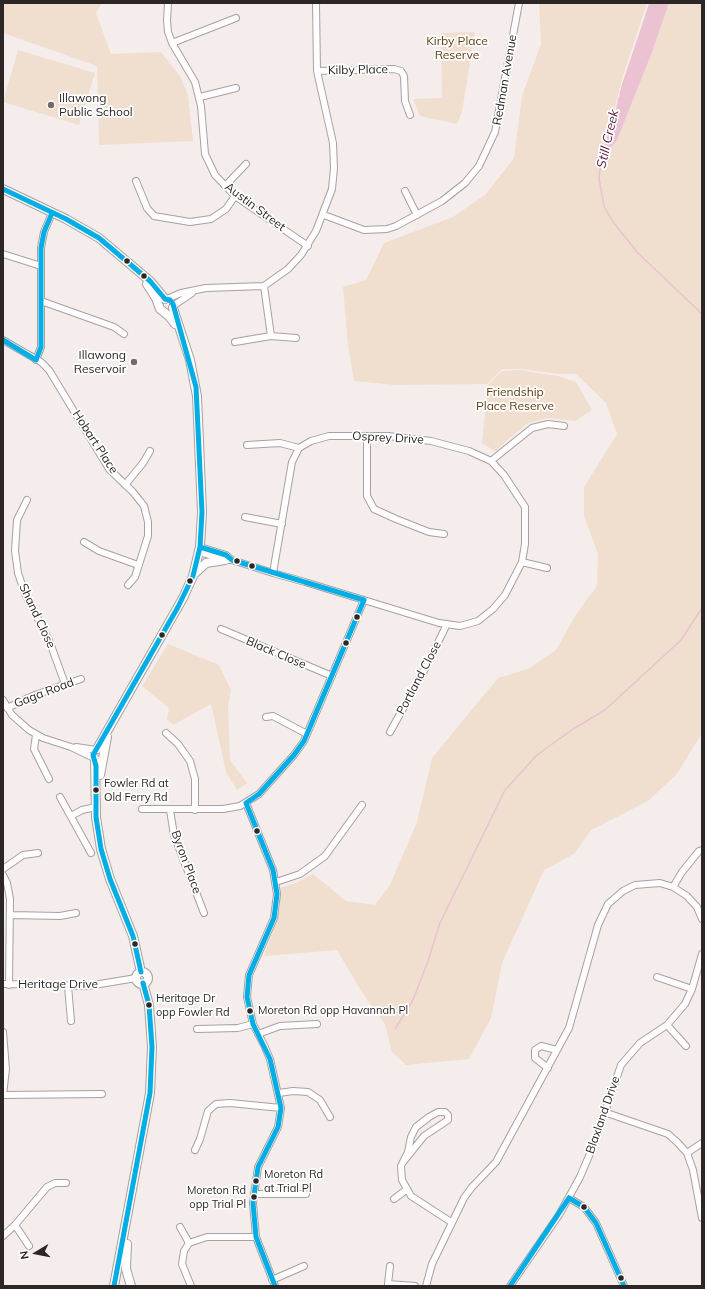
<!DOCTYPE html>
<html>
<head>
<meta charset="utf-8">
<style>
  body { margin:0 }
  #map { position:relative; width:705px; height:1289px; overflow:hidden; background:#f5edec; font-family:Mulish,sans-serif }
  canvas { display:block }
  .frame { position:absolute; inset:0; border:4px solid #2c2726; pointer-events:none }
  .north { position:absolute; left:16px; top:1233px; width:40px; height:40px; -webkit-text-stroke:3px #fff; paint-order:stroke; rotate:260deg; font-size:11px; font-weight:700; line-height:16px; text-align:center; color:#2c2726 }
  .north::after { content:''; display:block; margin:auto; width:14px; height:18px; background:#2c2726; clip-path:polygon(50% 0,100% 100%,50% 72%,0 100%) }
</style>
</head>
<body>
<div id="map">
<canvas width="705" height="1289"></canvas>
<div class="frame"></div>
<div class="north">N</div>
</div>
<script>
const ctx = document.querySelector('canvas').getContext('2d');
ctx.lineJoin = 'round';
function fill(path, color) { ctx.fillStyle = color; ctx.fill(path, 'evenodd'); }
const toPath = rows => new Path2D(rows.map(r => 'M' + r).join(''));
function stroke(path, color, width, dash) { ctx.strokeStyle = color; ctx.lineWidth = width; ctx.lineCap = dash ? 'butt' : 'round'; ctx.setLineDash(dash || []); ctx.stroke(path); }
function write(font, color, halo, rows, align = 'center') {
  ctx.font = font + ' Mulish,sans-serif'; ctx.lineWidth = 3.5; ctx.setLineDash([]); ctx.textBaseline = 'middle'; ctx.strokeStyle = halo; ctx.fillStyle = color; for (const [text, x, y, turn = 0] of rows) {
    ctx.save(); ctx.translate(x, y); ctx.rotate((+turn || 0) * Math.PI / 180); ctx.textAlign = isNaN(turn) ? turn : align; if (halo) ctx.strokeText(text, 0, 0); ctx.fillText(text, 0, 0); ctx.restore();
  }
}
fill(toPath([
  [3,3,102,3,96,13,111,54,161,52,180,76,188,95,193,141,99,145,97,66,3,33],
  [539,3,647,3,622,79,602,159,617,140,651,55,669,3,702,3,702,733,677,774,648,801,591,830,574,854,544,870,502,963,491,1018,469,1059,406,1065,392,1052,385,1024,361,991,337,950,264,956,280,908,280,888,296,883,313,874,346,901,375,905,390,885,417,822,432,758,498,678,528,669,556,650,575,616,597,586,598,554,584,516,584,487,617,434,606,403,576,374,558,374,521,369,502,369,487,384,396,385,354,381,348,345,343,287,366,280,384,243,453,217,486,194,514,158,522,96,541,44],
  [475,32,462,112,457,124,420,116,413,99,442,98,441,33],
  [18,50,95,73,79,125,3,102],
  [520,370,558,376,576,382,592,410,575,421,548,418,528,423,505,442,496,452,482,443,488,385,502,371],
  [168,644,219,665,231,690,228,706,230,760,247,783,237,790,226,772,211,704,173,725,167,719,169,708,142,686]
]), '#f0decf');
fill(toPath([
  [650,3,669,3,651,55,617,140,601,160,615,116,622,84]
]), '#eac2d1');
stroke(toPath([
  [620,94,650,3],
  [617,108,619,98],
  [616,111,601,160,599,179,604,206,613,222,638,253,702,314],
  [395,1029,413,1000,428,961,440,923,505,790,537,755,573,729,605,710,681,640,702,608]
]), '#eac2d1', 1.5);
const minor = toPath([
  [168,3,167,21,168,32,172,43,195,82,201,106,205,154,215,175,235,196,308,246],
  [172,43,236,18],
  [317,71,394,69,401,71,404,76,405,101,410,115],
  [200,97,236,88],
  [136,181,147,208,154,216,190,222,211,219,226,209,235,196],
  [225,186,246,164],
  [405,191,417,215],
  [324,215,364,230,387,229,396,226,442,201,465,183,479,166,495,132,519,3],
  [3,254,41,266],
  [264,286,271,336],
  [167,299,181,293,206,288,264,286,288,269,301,255,316,231,332,189,334,168,333,143,317,71,316,3],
  [41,301,114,327,124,334],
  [173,306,192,293],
  [3,340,41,362,49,370,109,469,133,492,144,506,148,522,148,536,135,577,128,585],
  [235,342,271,336,296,338],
  [36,360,41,347,41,248,44,232,52,213],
  [367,436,367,496,374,509,396,519,429,532,444,534],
  [247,445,280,443,299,448],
  [491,461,532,428,548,424,564,426],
  [125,485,143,463,150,451],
  [27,500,17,520,15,551,18,573,25,594,49,640,65,684],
  [245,517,282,524],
  [84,542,99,551,138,565],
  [200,547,226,555,232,560],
  [199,552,225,560,232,560,273,573,305,582,439,623,460,626,478,621,493,609,505,595,522,562,525,544,525,507,504,475,491,461,469,451,431,441,388,436,329,436,311,441,299,448,292,462,273,573],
  [522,562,547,568],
  [221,629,332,676],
  [3,700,12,715,29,730,43,738,71,747,94,758],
  [7,708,35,695,81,679],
  [266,717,273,716,307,734],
  [390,732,426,667,447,624],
  [166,733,178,744,190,761,195,779,195,810],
  [36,735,34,749,49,779],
  [76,747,96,750],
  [60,797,91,853],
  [246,803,273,870,277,894,274,918,249,975,247,997,253,1024,264,1045,270,1059,281,1108,278,1127,258,1167,253,1203,256,1237,275,1286],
  [142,809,223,809,240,806,259,794,294,755,304,741,364,600],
  [170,810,174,835,204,913],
  [71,816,82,810,96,807],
  [3,869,23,855,38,853],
  [3,875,7,883,10,899,9,985],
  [276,882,300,874,325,856,362,805],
  [673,887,682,872,699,851,702,850],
  [10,915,60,916,76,913],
  [657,977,692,989],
  [3,984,88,986,136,978],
  [68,986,71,1021],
  [667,1025,686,1046],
  [197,1029,238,1028,253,1024],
  [3,1032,6,1069,3,1095],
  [258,1034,280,1026,317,1024],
  [548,1068,535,1058,535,1050,541,1046,557,1050],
  [279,1093,293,1091,308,1092,320,1100,330,1117],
  [3,1095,102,1094],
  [604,1112,668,1134,678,1143,687,1153,693,1170,702,1218],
  [195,1150,200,1139,208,1111,216,1104,230,1103,281,1108],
  [687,1153,702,1143],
  [404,1161,424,1136,448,1120,448,1115,445,1112,438,1112,429,1117,416,1127,411,1137,408,1152,401,1166,402,1180,411,1196,451,1222],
  [254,1194,306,1194],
  [569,1198,584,1207,596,1223,624,1286],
  [394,1199,406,1190],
  [15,1225,29,1246],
  [180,1227,189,1243],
  [3,1236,15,1225,47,1187,55,1183,66,1183],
  [272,1280,304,1266],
  [388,1284,390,1266],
  [191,1286,182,1264,184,1251,189,1243,207,1237,256,1237],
  [388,1286,388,1284,415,1286],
  [426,1286,432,1264,464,1198,472,1187,496,1162,569,1028,598,925,608,904,623,891,635,885,660,883,673,887,687,896,697,907,702,919],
  [510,1286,559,1215,580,1177,594,1144,621,1065,640,1043,667,1025,685,1004,692,989,702,954]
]);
const tertiary = toPath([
  [3,189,66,219,99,238,150,281,165,299],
  [147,284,156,298,160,309,169,316,175,324],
  [194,574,206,563,225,560],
  [97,749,183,598,193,576,200,547,202,512,197,396,190,360,173,308],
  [95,759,96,817,101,849,110,879,133,936,141,972],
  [100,775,107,737],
  '136 978a6 6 0 1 1 12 0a6 6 0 1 1-12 0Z',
  [127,1244,126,1269,131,1286],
  [114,1286,150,1093,152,1047,149,1005,143,983]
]);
stroke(minor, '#a7a1a1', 8);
stroke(tertiary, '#a7a1a1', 10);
stroke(minor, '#fefcfc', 6);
stroke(tertiary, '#fefcfc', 8);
stroke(toPath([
  [3,189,66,219,99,238,150,281,165,299],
  [3,340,36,360],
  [36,360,41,347,41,248,44,232,52,213],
  [200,547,226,555,232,560,364,600],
  [246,803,273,870,277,894,274,918,249,975,247,997,253,1024,270,1059,281,1108,278,1127,258,1167,253,1203,256,1237,275,1286],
  [246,803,259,794,294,755,304,741,364,600],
  [141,972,133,936,110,879,101,849,96,817,96,766,93,755,178,607,193,576,200,547,202,512,196,387,173,304,170,300,165,299],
  [569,1198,584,1207,596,1223,624,1286],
  [114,1286,150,1093,152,1047,149,1005,143,983],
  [510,1286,569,1198]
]), '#02aee5', 5);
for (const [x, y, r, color] of [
  [51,105,4,"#726c6b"],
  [127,261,3.5,"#2c2726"],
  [144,276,3.5,"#2c2726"],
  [134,362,4,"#726c6b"],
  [237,561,3.5,"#2c2726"],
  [252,566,3.5,"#2c2726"],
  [190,581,3.5,"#2c2726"],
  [357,617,3.5,"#2c2726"],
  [162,635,3.5,"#2c2726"],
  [346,643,3.5,"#2c2726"],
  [96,790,3.5,"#2c2726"],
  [257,831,3.5,"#2c2726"],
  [135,944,3.5,"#2c2726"],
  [149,1005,3.5,"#2c2726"],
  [250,1011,3.5,"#2c2726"],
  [256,1181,3.5,"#2c2726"],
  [254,1197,3.5,"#2c2726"],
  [584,1207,3.5,"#2c2726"],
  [621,1278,3.5,"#2c2726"]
]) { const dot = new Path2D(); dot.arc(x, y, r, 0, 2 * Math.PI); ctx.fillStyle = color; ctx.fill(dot); stroke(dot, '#fff', 1.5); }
write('11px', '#2c2726', '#fff', [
  ["Fowler Rd at",104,784],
  ["Old Ferry Rd",104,798],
  ["Heritage Dr",156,999],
  ["opp Fowler Rd",156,1013],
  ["Moreton Rd opp Havannah Pl",258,1011],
  ["Moreton Rd",264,1175],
  ["at Trial Pl",264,1189],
  ["Moreton Rd",246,1191,"right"],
  ["opp Trial Pl",246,1205,"right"]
], 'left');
write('12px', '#603b0d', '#fff', [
  ["Kirby Place",457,41],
  ["Reserve",457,55],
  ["Friendship",515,392],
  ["Place Reserve",515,406]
]);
write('12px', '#2c2726', '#fff', [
  ["Kilby Place",358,70,-1],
  ["Redman Avenue",505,80,-80],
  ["Austin Street",255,207,37],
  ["Osprey Drive",388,438,3],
  ["Hobart Place",95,442,57],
  ["Shand Close",37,616,65],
  ["Black Close",276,653,23],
  ["Portland Close",419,678,-62],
  ["Gaga Road",44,693,-21],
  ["Byron Place",186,862,70],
  ["Heritage Drive",58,984],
  ["Blaxland Drive",603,1115,-71]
]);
write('12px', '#2c2726', '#fff', [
  ["Illawong",59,98],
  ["Public School",59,112],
  ["Illawong",126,355,"right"],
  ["Reservoir",126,369,"right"]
], 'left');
write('italic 13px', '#5e1f3f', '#fff', [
  ["Still Creek",608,139,-77]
]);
</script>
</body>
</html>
